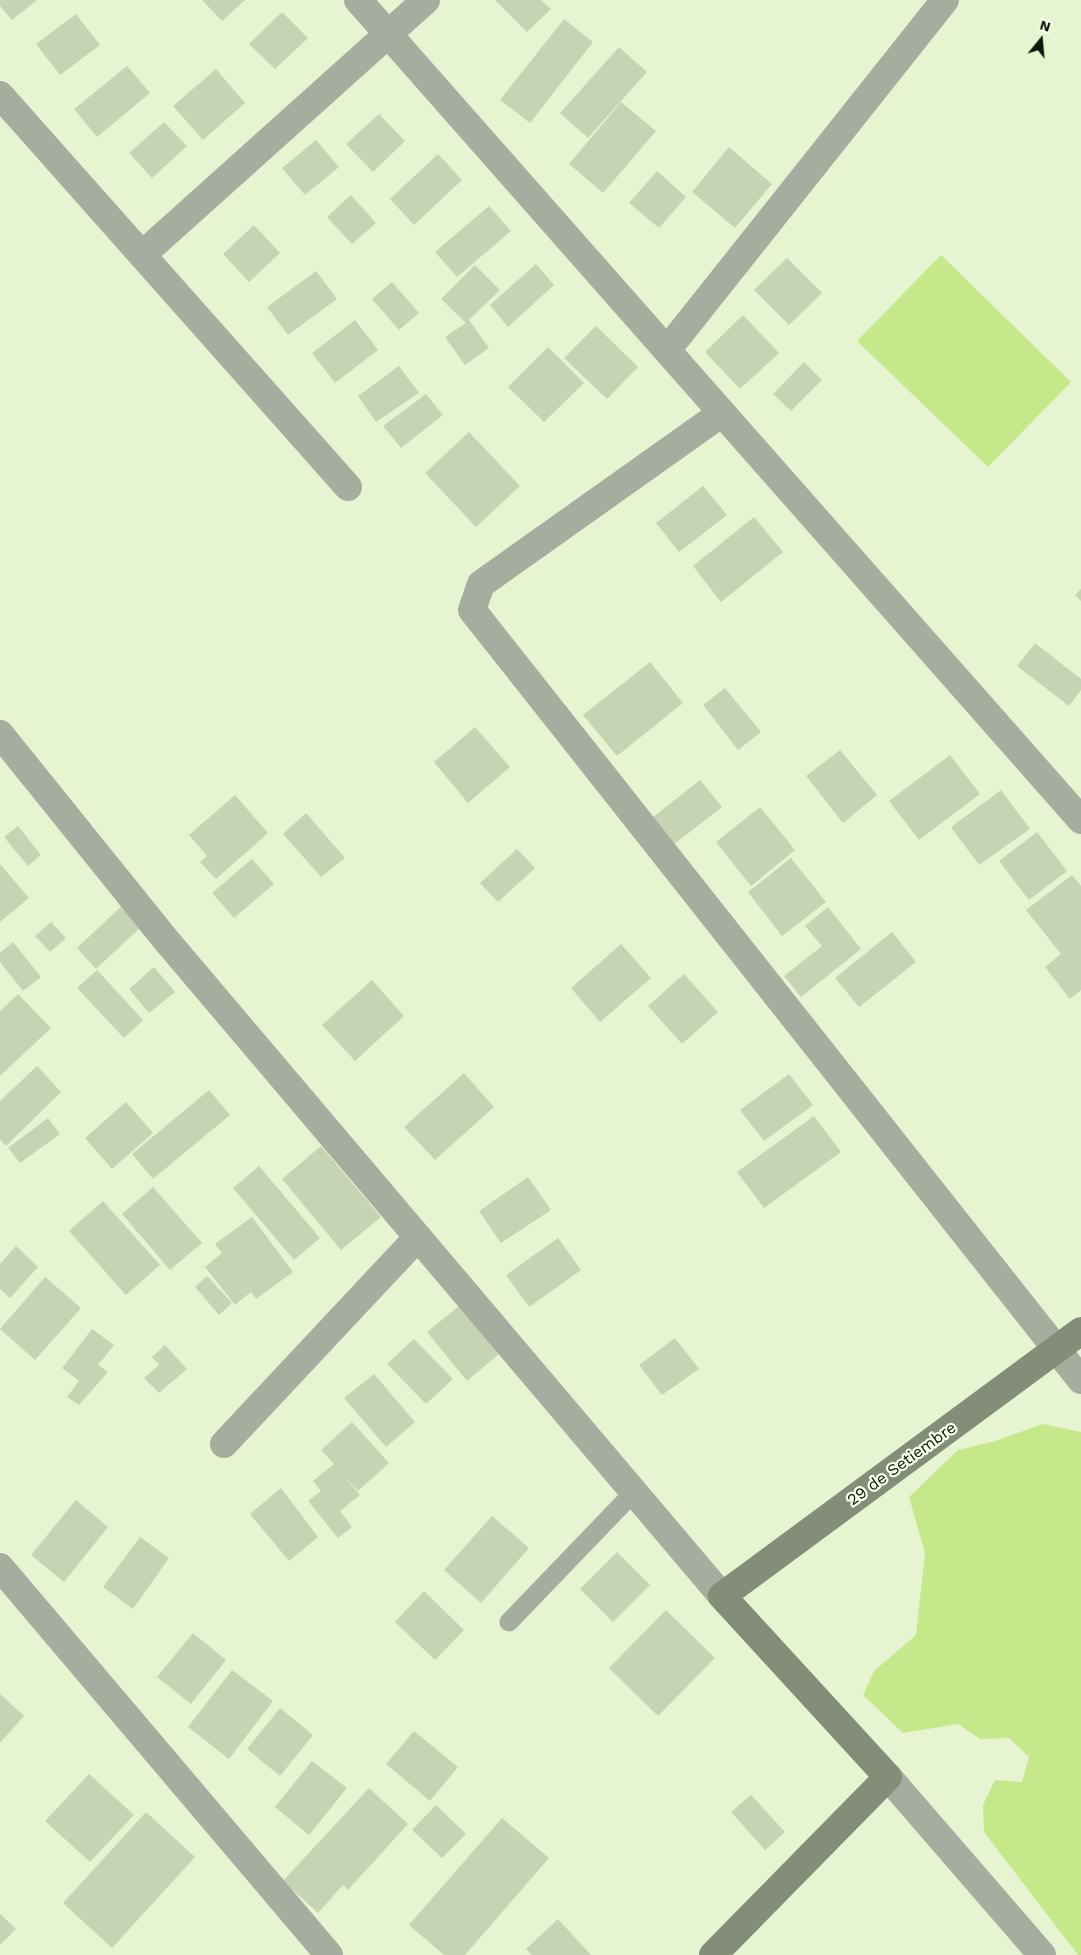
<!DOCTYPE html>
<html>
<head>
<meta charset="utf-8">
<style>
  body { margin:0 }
  #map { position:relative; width:1081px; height:1955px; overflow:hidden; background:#e6f4d2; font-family:"Work Sans",sans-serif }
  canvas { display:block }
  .north { position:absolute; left:1016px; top:15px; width:50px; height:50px; -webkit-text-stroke:4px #f6ffea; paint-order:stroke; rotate:17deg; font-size:14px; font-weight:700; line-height:20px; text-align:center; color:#111509 }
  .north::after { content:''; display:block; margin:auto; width:18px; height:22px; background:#111509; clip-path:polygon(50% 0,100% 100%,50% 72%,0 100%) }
</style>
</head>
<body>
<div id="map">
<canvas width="1081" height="1955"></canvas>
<div class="north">N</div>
</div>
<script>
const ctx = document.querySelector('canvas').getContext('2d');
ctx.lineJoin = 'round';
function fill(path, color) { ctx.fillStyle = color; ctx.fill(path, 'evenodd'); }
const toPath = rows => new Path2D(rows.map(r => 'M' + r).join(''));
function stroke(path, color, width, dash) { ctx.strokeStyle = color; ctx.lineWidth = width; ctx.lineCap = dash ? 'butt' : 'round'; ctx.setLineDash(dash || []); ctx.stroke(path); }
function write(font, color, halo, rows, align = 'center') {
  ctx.font = font + ' "Work Sans",sans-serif'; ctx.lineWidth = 4.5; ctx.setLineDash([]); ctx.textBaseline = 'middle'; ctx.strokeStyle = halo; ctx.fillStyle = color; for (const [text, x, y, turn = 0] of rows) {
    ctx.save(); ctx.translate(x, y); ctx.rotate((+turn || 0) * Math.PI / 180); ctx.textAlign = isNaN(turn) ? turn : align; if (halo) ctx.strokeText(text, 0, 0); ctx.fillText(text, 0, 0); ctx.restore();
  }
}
fill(toPath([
  [941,255,1071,382,988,467,857,341],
  [1043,1424,1081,1432,1081,1955,1078,1955,984,1832,983,1805,995,1780,1022,1782,1029,1757,1009,1738,980,1739,958,1724,903,1733,863,1695,874,1671,916,1635,925,1553,909,1497,958,1450,992,1442]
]), '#c5e98a');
fill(toPath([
  [0,0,37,0,12,20,0,6],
  [202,0,245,0,222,21],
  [495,0,541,0,551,9,527,32],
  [282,12,308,38,275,69,249,44],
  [76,14,100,45,60,75,36,44],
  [564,19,593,42,530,123,500,100],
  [619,47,647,72,588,138,560,113],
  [127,66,150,93,97,137,74,109],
  [216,69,245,103,203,140,173,106],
  [621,102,656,131,603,193,569,164],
  [379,114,405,141,373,172,346,144],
  [164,122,187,146,152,178,129,153],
  [316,140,339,167,305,195,282,168],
  [729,147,772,184,735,228,692,192],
  [438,154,462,180,414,225,390,199],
  [657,171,686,197,659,228,629,203],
  [351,195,376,223,352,244,327,217],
  [489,206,511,231,457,277,435,252],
  [254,225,280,253,249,282,223,254],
  [787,258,822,293,789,325,754,290],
  [536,264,554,285,508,327,490,305],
  [475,265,500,290,469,320,489,348,465,365,445,337,466,323,441,299],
  [316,271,337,299,288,335,267,307],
  [392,282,419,313,399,330,372,299],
  [743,315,779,353,740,389,705,352],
  [355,320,378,350,335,383,312,353],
  [596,326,638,367,607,399,564,358],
  [548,347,584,383,544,422,508,387],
  [804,362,822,380,791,411,773,394],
  [399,366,419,393,376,422,358,396],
  [426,394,443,415,401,448,383,426],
  [469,432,520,486,476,527,425,473],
  [703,486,727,515,679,552,656,523],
  [754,517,783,552,721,602,693,566],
  [1081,589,1081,601,1075,595],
  [1035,643,1081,679,1081,690,1069,706,1017,666],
  [650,662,683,703,617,756,583,715],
  [725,688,761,732,738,750,703,705],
  [475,727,510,767,468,803,434,762],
  [840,750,877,795,843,823,806,776],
  [950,755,980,794,919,840,889,801],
  [700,780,722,807,673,845,652,818],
  [1001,790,1030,829,979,865,951,827],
  [235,795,268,833,216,879,200,862,207,856,189,835],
  [760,807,795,850,751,886,716,842],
  [306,813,345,858,321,877,283,834],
  [18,826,41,855,28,866,4,837],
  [1037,832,1067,871,1029,900,999,861],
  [517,849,535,868,498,902,480,883],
  [791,858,826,902,782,936,748,892],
  [252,859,274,884,234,918,212,893],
  [0,864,29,898,0,922],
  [1072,875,1081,886,1081,990,1070,999,1045,967,1061,954,1026,910],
  [126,902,145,923,96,969,77,948],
  [828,907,861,949,801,997,784,976,822,946,805,926],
  [51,922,66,938,50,952,35,936],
  [892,932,916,962,859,1007,835,978],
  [13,942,41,977,23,991,0,962,0,953],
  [621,944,651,978,600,1022,571,988],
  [154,967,175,992,149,1013,129,989],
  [97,970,143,1020,124,1038,77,988],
  [684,974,718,1012,682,1044,648,1006],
  [372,980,404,1016,355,1061,322,1025],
  [18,994,51,1028,0,1076,0,1011],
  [37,1066,61,1092,6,1146,0,1139,0,1101],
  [464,1073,494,1107,435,1160,404,1127],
  [789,1074,813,1105,764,1141,740,1110],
  [209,1090,230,1115,153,1179,132,1154],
  [126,1102,153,1133,112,1169,85,1138],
  [814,1116,841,1152,764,1208,737,1172],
  [48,1118,60,1134,20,1163,8,1148],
  [321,1146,381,1217,341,1250,282,1179],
  [259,1166,320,1238,294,1260,233,1188],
  [528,1177,551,1210,501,1243,479,1211],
  [153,1187,202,1243,170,1270,122,1214],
  [103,1201,160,1265,126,1295,69,1231],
  [252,1217,293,1272,256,1299,251,1292,235,1305,205,1267,222,1253,215,1244],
  [558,1238,581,1270,529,1307,506,1275],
  [16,1246,38,1267,10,1298,0,1289,0,1264],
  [207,1276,232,1303,219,1315,195,1287],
  [45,1277,81,1308,35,1360,0,1329],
  [459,1306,499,1354,467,1381,427,1332],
  [92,1329,114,1345,98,1365,108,1372,79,1405,67,1397,79,1381,62,1368],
  [675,1338,699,1369,662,1395,639,1365],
  [414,1339,453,1379,426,1404,387,1364],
  [165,1345,187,1369,159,1393,144,1378,159,1365,152,1357],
  [374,1374,415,1422,386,1447,344,1398],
  [352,1422,389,1463,358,1491,341,1473,360,1495,340,1511,352,1527,338,1538,308,1501,321,1491,313,1481,334,1464,321,1450],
  [281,1488,318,1537,289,1561,250,1514],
  [76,1500,108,1527,64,1582,31,1555],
  [492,1516,529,1548,481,1603,444,1570],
  [140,1537,169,1558,133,1609,103,1587],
  [617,1552,650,1585,613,1622,580,1589],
  [424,1591,464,1630,435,1660,395,1622],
  [666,1610,715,1658,658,1716,609,1668],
  [193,1633,226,1660,191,1704,157,1677],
  [232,1670,273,1701,229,1759,188,1727],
  [0,1694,24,1716,0,1743],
  [280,1708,313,1735,280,1776,247,1749],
  [414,1731,458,1767,430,1801,386,1764],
  [312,1761,347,1788,309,1835,275,1807],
  [89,1774,134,1815,90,1862,45,1821],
  [369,1788,408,1824,348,1890,343,1885,318,1913,283,1881],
  [751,1795,785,1832,765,1850,731,1812],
  [436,1805,466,1834,442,1858,412,1830],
  [146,1812,195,1857,112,1948,63,1903],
  [502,1818,549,1858,465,1955,444,1955,409,1925],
  [0,1914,16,1929,0,1945],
  [558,1919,591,1955,532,1955,526,1949]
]), '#c6d4b3');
stroke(toPath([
  [509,1622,634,1492]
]), '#a6ac9e', 19);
stroke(toPath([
  [358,0,1081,820],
  [0,95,348,487],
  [143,254,426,0],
  [667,350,945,0],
  [722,413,481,584,472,610,1081,1380],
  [0,734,166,940,722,1596],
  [224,1444,418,1237],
  [0,1567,329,1955],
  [888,1777,1042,1955]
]), '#a6ac9e', 28);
stroke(toPath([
  [713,1955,888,1777,722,1596,1081,1331]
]), '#848d78', 28);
write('16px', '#111509', '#f6ffea', [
  ["29 de Setiembre",902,1464,-36]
]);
</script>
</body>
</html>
